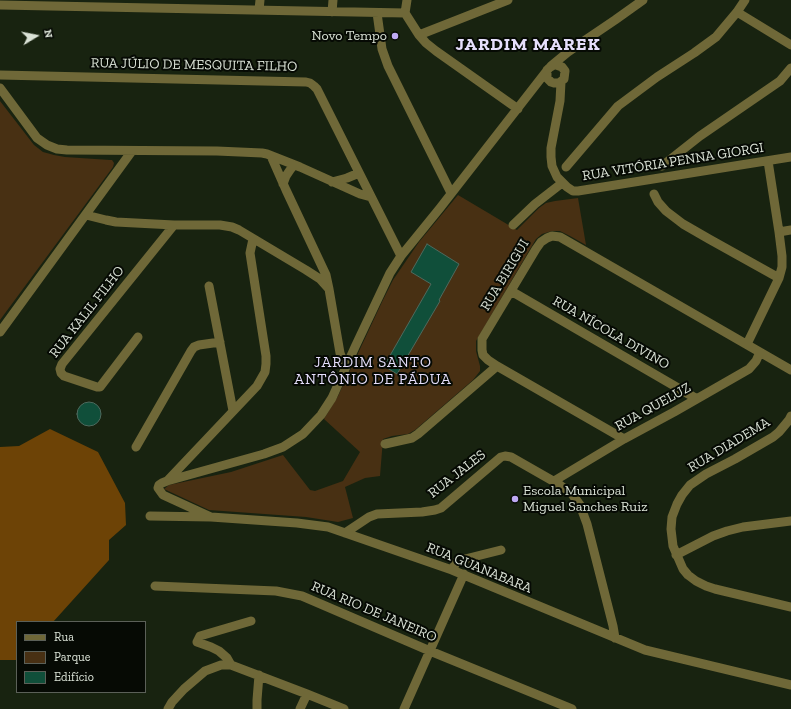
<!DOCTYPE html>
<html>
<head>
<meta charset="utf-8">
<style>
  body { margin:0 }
  #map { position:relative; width:791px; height:709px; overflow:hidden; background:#182310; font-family:"Zilla Slab",serif }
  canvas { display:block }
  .legend { position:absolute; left:16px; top:621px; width:130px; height:72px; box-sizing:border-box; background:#060a04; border:1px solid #5b6058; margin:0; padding:5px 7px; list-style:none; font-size:12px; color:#dae2d6 }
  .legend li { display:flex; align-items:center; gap:8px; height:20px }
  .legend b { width:20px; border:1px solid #5b6058 }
  .north { position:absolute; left:16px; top:16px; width:40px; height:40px; -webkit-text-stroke:3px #060a04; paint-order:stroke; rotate:80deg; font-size:11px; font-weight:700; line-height:16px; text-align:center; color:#dae2d6 }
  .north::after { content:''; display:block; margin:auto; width:14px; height:18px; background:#dae2d6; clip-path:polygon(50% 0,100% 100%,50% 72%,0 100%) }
</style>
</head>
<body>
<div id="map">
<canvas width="791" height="709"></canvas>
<ul class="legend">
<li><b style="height:5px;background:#6f6838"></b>Rua</li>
<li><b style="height:11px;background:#483013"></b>Parque</li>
<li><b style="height:11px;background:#104f3a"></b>Edifício</li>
</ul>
<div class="north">N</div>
</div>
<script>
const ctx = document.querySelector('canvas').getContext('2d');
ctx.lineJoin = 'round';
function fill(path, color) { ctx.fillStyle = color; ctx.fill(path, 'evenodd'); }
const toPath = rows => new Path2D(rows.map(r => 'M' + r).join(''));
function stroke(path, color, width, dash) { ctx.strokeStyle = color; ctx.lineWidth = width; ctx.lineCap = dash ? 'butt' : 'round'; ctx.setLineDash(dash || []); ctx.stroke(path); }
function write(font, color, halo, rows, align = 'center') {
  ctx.font = font + ' "Zilla Slab",serif'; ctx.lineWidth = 4; ctx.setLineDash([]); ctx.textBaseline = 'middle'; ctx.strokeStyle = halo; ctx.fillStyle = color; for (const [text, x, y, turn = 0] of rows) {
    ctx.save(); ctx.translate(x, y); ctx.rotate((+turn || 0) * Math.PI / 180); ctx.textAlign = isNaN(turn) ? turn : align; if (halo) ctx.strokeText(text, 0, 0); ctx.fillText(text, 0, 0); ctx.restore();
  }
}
fill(toPath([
  [0,101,34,145,43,152,54,155,65,157,110,160,112,160,114,163,113,167,0,320],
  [458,195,517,230,539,208,546,203,555,201,578,198,586,245,570,236,560,231,552,231,542,234,536,239,476,341,476,351,480,366,480,371,473,380,415,430,408,434,392,436,383,439,380,476,365,478,345,487,353,518,338,522,306,517,209,510,164,489,169,485,231,472,283,455,310,490,315,491,343,481,360,452,324,419,338,396,382,302,393,280,419,242]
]), '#483013');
fill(toPath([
  [50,429,98,452,125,503,126,525,109,540,109,560,53,622,17,622,17,660,0,660,0,447,19,446]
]), '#6d4306');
const building = toPath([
  [427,244,459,264,439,300,440,301,397,374,384,366,431,284,411,272,427,244],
  '77 414a12 12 0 1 1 24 0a12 12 0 1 1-24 0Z'
]);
fill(building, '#104f3a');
stroke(building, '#4e695d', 1);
stroke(toPath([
  [0,5,405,13],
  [259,10,260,0],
  [332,12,333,0],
  [737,12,791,45],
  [377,13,382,49,388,66,451,193],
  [405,13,419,35,426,43,436,51,518,109],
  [405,13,407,0],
  [419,35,508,0],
  [551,66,568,52,584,41,615,20,643,0],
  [0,75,306,82,310,83,314,86,317,89,401,256],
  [561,82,560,101,551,148,551,157,552,166,557,177,567,187,573,191,578,191,791,157],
  [0,88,37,138,47,145,57,149,67,150,217,151,262,153,267,154,300,167,360,194,371,197],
  [271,156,286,190,326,275,329,289,340,353,343,361,347,364],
  [662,166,700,136,780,81,791,68],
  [566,167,618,106,657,77,694,53,716,37,737,12,745,0],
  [332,182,347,178,359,173],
  [283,184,286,176,290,170,294,165],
  [654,194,658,202,666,211,683,224,709,239,779,278],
  [86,215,106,220,116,222,174,225,220,225,232,227,239,230,306,270,320,279,329,289],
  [513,225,535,204,562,183],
  [779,232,791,230],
  [209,286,233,411],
  [511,291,697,399],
  [0,332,132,151],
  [138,337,100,387,97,387,64,376,61,373,60,369,62,364,174,225],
  [747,344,779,278,782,267,782,256,779,232,768,161],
  [497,366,624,439],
  [791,416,789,420,779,432,773,437,735,459,706,474,690,485,682,495,677,504,672,517,671,529,673,546,683,569,688,575,696,581,706,586,715,589,791,607],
  [385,444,412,438,418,434,497,366,488,360,483,355,482,350,482,339,536,249,541,242,547,238,552,236,560,237,791,370],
  [136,447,191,351,194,347,199,345,220,342],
  [168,480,257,386,265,372,266,364,266,356,250,253,253,239],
  [554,481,624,439,674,412,749,369,756,361,760,352],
  [150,516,211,517,297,523,328,527,452,570,645,650,791,685],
  [211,517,163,495,158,488,159,485,162,483,167,481,264,454,283,447,303,434,321,415,332,398,355,347,390,273,401,256,440,208,549,68,554,65,556,65,562,67,565,71,564,79,559,83,554,83,551,82,547,78,547,70],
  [345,533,369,517,377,514,422,512,435,510,441,508,501,457,505,456,511,457,560,485,572,494,580,505,587,524,613,626,615,638],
  [676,555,713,536,727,531,743,527,791,521],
  [452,570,457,561,501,550],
  [155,586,276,591,302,596,430,651,572,709],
  [231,665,227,658,219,651,211,647,197,642,200,636,251,621],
  [168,709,172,702,184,689,205,671,221,665,231,665,307,694,344,709],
  [257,709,257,700,259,675],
  [300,709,307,694],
  [404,709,464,574]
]), '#6f6838', 9);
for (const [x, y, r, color] of [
  [395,36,4,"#bea9f4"],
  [515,499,4,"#bea9f4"]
]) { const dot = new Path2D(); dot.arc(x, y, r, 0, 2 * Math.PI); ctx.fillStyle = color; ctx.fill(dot); stroke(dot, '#060a04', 1.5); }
write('14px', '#dae2d6', '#060a04', [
  ["Novo Tempo",387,36],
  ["Escola Municipal",523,491,"left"],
  ["Miguel Sanches Ruiz",523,507,"left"]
], 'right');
write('14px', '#dae2d6', '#060a04', [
  ["RUA JÚLIO DE MESQUITA FILHO",194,65,1],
  ["RUA VITÓRIA PENNA GIORGI",673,162,-9],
  ["RUA BIRIGUI",505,275,-59],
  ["RUA KALIL FILHO",87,312,-52],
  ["RUA NÍCOLA DIVINO",611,333,30],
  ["RUA QUELUZ",653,407,-29],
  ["RUA DIADEMA",729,445,-31],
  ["RUA JALES",457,474,-38],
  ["RUA GUANABARA",479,568,22],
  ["RUA RIO DE JANEIRO",374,612,23]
]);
ctx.letterSpacing = '1px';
write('15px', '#e6dffc', '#060a04', [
  ["JARDIM SANTO",373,363],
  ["ANTÔNIO DE PÁDUA",373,380]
]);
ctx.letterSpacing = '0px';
ctx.letterSpacing = '1px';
write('bold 18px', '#e6dffc', '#060a04', [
  ["JARDIM MAREK",528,45]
]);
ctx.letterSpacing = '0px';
</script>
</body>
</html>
